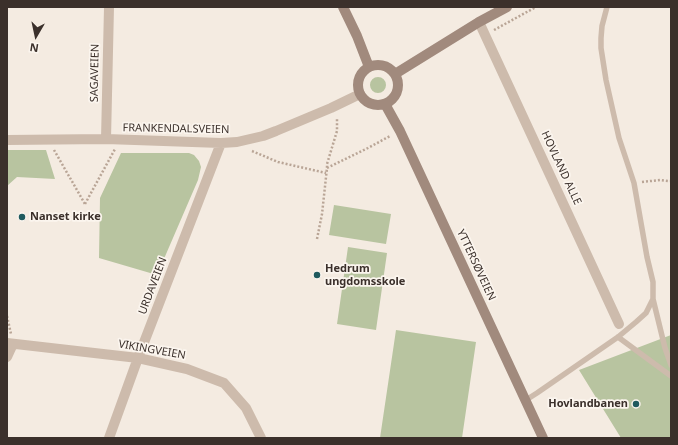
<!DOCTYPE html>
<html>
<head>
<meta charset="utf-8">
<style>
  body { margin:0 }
  #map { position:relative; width:678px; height:445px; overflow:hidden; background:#f4ebe1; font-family:"Noto Sans",sans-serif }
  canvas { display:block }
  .frame { position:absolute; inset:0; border:8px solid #3b302b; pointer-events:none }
  .north { position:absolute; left:16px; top:16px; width:40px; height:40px; -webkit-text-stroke:3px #fbf5ee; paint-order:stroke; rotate:189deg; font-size:11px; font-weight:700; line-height:16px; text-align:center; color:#3b302b }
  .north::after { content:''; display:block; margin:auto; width:14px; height:18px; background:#3b302b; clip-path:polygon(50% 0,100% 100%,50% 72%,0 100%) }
</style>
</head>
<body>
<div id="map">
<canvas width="678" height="445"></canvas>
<div class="frame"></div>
<div class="north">N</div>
</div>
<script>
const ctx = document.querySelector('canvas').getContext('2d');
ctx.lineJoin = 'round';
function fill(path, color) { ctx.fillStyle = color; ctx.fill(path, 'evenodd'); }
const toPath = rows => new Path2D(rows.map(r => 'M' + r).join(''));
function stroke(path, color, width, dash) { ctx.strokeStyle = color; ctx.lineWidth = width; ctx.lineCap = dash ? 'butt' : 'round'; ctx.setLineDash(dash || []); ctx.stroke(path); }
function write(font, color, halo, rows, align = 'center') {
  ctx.font = font + ' "Noto Sans",sans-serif'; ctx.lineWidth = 3.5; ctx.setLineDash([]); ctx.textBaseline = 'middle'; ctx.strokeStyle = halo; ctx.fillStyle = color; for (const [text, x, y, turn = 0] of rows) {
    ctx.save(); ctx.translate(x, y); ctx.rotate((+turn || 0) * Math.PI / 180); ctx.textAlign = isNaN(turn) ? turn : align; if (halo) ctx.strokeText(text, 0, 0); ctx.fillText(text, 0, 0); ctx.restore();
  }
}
fill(toPath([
  '370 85a8 8 0 1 1 16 0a8 8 0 1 1-16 0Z',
  [7,150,46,150,55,179,17,177,7,186],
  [121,153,189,153,194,155,199,161,201,167,198,180,157,275,99,258,100,198],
  [334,205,391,214,386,244,329,235],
  [348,247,387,253,376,330,337,324],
  [396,330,476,342,462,438,380,438],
  [671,335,671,438,621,438,579,370]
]), '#b8c4a0');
stroke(toPath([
  [494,30,536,7],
  [54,150,85,204],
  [252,151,278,162,326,173],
  [327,168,368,148,390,136],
  [642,182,660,180,668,181,671,181],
  [85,204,115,149],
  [317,239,322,214,327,168,327,164,337,131,337,118],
  [7,316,11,334]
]), '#b9a596', 2.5, [2, 2]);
stroke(toPath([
  [653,299,665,348,671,365],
  [618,337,671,376],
  [526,400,537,393,618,337,636,322,646,313,653,299,653,282,647,257,634,183,619,138,606,80,601,48,601,38,602,26,607,7]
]), '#cdbbac', 5.5);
stroke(toPath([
  [479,22,619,324],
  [106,139,109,7],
  [7,140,106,139,221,143,237,142,263,136,276,131,331,108,360,94],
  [7,343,138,358,187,369,224,383,246,408,261,438],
  [7,357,13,344],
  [109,438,138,358,221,143]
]), '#cdbbac', 10);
stroke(toPath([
  [343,7,357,36,369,67],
  '358 85a20 20 0 1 1 40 0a20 20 0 1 1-40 0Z',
  [395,74,479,22,507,7],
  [385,104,400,131,543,438]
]), '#a18a7d', 10);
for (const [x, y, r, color] of [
  [22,217,4,"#1f5a5e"],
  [317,275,4,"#1f5a5e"],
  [636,404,4,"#1f5a5e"]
]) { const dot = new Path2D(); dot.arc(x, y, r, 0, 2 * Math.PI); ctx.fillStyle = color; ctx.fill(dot); stroke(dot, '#fbf5ee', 1.5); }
write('11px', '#3b302b', '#fbf5ee', [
  ["SAGAVEIEN",95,73,-89],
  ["FRANKENDALSVEIEN",176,129,1],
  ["HOVLAND ALLE",561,168,65],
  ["YTTERSØVEIEN",476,265,65],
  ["URDAVEIEN",153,286,-69],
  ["VIKINGVEIEN",152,350,10]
]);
write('bold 11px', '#3b302b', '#fbf5ee', [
  ["Nanset kirke",30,217],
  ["Hedrum",325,269],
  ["ungdomsskole",325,282],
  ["Hovlandbanen",628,404,"right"]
], 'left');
</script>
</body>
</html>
